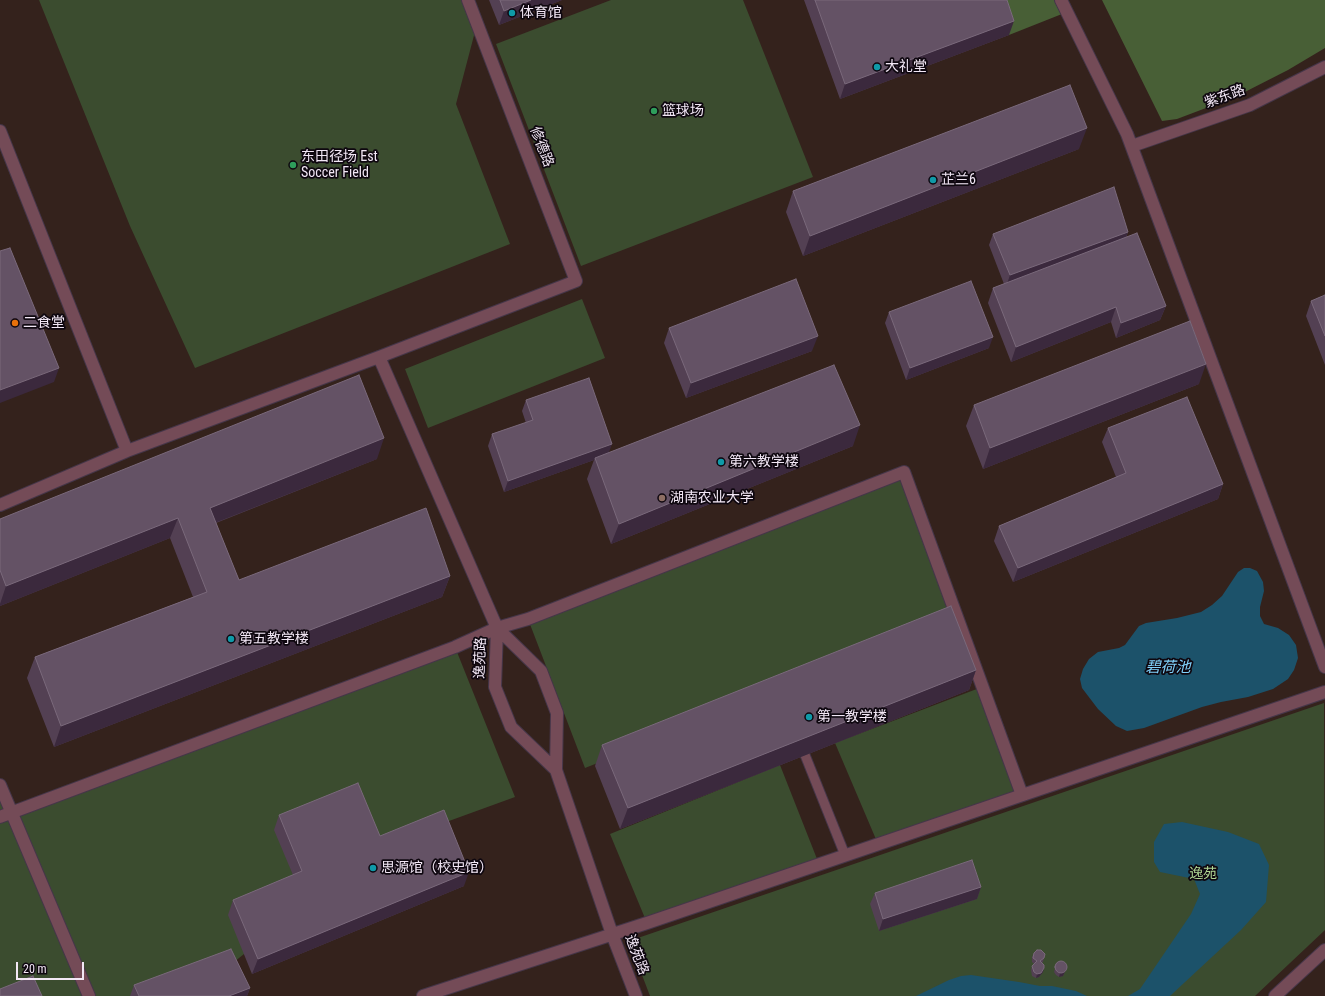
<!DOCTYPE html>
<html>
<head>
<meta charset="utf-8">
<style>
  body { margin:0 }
  #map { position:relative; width:1325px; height:996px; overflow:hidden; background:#29192d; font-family:"Roboto Condensed",sans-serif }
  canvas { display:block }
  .scale { position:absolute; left:16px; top:962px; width:68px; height:18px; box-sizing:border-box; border:2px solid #f2e7f5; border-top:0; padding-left:5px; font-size:12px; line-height:14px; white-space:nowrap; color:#f2e7f5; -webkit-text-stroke:3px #0e070f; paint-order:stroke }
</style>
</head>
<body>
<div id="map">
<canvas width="1325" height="996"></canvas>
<div class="scale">20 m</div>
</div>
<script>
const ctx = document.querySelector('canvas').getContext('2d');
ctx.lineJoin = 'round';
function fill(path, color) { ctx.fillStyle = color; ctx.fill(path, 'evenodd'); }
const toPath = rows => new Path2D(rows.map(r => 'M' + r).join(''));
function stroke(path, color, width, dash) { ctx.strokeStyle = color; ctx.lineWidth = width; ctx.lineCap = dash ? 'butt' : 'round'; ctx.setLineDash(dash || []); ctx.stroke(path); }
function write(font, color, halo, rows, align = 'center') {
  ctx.font = font + ' "Roboto Condensed","Noto Sans SC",sans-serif'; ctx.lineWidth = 3.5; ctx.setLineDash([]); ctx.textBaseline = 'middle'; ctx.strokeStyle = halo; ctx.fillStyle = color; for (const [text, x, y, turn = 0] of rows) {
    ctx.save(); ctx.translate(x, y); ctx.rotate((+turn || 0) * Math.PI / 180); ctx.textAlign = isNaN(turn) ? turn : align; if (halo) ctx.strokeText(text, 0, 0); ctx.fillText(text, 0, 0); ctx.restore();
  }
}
fill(toPath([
  [0,0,1325,0,1325,996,0,996]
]), '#34221c');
fill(toPath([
  [39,0,468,0,477,24,456,104,510,244,195,368,130,226],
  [611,0,743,0,813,177,581,266,496,44],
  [582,299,605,358,428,428,405,369],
  [904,472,958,620,585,768,528,619],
  [455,647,515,797,438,825,297,886,244,954,234,962,147,996,0,996,0,780,13,812],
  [982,687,1022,795,878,844,835,743],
  [1324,703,1325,930,1255,996,650,996,629,941],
  [780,765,819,864,647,923,610,834]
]), '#3b4c2f');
fill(toPath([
  [996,0,1060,0,1067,12,1009,35],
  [1102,0,1325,0,1325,48,1288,70,1235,97,1177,119,1162,121]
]), '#485f36');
fill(toPath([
  [1244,568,1250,568,1257,571,1263,582,1264,591,1260,607,1260,616,1264,624,1278,628,1289,635,1296,645,1298,658,1294,670,1288,679,1273,689,1248,697,1221,702,1202,707,1144,728,1127,731,1116,726,1098,709,1082,688,1080,679,1083,669,1089,659,1098,652,1119,648,1125,645,1139,626,1146,623,1177,618,1201,612,1212,605,1222,596,1238,572],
  [1182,822,1228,832,1259,844,1269,865,1266,902,1241,930,1170,996,1128,996,1140,989,1191,914,1200,894,1194,879,1160,872,1154,862,1154,842,1164,824],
  [971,975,1019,982,1040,986,1052,986,1076,991,1087,996,916,996,949,980,961,976]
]), '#1c526a');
const lane = toPath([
  [805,755,845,855]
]);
const street = toPath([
  [1061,0,1127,134,1325,667],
  [0,131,127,451],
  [1132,146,1250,105,1325,67],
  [379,357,497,628,495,687,511,727,556,770,612,934,636,996],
  [0,505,127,451,379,357,576,281,468,0],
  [497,628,541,671,557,713,556,770],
  [0,785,89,996],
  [0,817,455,647,497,628,528,619,904,472,1022,795],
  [423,996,647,923,1325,692],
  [1275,996,1325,950]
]);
stroke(lane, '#453649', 11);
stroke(street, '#453649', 14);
stroke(lane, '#744b57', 9);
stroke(street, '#744b57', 12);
fill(toPath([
  [489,0,562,0,499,25],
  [804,0,1007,0,1009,35,840,99],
  [1079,149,803,256,786,212,793,191],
  [1128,232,1126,238,1166,306,1160,320,1116,338,1111,322,1011,362,988,303,993,288,1004,284,989,245,993,234],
  [1325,295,1325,365,1306,316,1311,301],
  [889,312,989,348,906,380,885,323],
  [669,328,812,351,686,398,664,343],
  [1199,384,983,469,966,426,974,405],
  [526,400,609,453,853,446,611,544,587,479,594,460,504,492,488,446,492,434,526,423,522,411],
  [1108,428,1223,484,1218,499,1013,582,994,541,999,526,1116,477,1102,442],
  [377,459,216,523,239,580,450,576,442,597,54,747,27,678,35,657,193,597,170,538,0,606,0,519],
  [976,670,969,690,620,829,595,766,602,745],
  [279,815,380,836,464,886,252,974,228,915,233,900,293,875,274,830],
  [981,887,977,899,879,931,870,904,875,893],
  [1034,953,1044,958,1043,962,1042,963,1043,972,1039,977,1036,978,1032,976,1031,970,1032,966,1034,964,1032,962,1032,957],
  [1057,962,1067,967,1063,976,1059,977,1056,975,1054,972],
  [134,985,250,988,247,996,130,996]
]), '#534053');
fill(toPath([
  [531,0,562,0,499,25,504,11],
  [1014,21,1009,35,840,99,845,84],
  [1087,128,1079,149,803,256,810,236],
  [1128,232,1124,243,1006,287,1010,275],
  [1166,306,1160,320,1116,338,1121,323],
  [1116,307,1111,322,1011,362,1016,347],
  [818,336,812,351,686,398,691,383],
  [993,337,989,348,906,380,910,368],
  [1206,364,1199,384,983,469,990,448],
  [59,368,54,382,0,403,0,390],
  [860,425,853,446,611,544,619,524],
  [384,438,377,459,202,528,210,508],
  [612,444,608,455,595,458,594,460,504,492,508,481],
  [1223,484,1218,499,1013,582,1018,568],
  [178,518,170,538,0,606,0,604,6,586],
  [450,576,442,597,54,747,61,726],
  [976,670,969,690,620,829,628,808],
  [469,872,464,886,252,974,258,959],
  [981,887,977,899,879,931,883,919],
  [1067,967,1063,976,1059,977,1060,973],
  [1044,968,1043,972,1039,977,1036,978,1037,974],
  [250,988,247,996,229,996]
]), '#3b293d');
const building = toPath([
  [500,0,531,0,504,11,500,0],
  [815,0,1007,0,1014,21,845,84,815,0],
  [1070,85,1087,128,810,236,793,191,1070,85],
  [1114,187,1128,232,1010,275,993,234,1114,187],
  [1137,233,1166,306,1121,323,1116,307,1016,347,993,288,1137,233],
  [10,248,59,368,0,390,0,251,10,248],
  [796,279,818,336,691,383,669,328,796,279],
  [971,281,993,337,910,368,889,312,971,281],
  [1325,295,1325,336,1311,301,1325,295],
  [1190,321,1206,364,990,448,974,405,1190,321],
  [834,365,860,425,619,524,595,458,834,365],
  [359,375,384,438,210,508,239,580,426,508,450,576,61,726,35,657,207,592,178,518,6,586,0,570,0,519,359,375],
  [589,378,612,444,508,481,492,434,533,420,526,400,589,378],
  [1187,397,1223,484,1018,568,999,526,1126,473,1108,428,1187,397],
  [951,606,976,670,628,808,602,745,951,606],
  [358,783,380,836,444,810,469,872,258,959,233,900,302,871,279,815,358,783],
  [972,860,981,887,883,919,875,893,972,860],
  [231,949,250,988,229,996,139,996,134,985,231,949],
  [1037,950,1041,950,1045,954,1044,958,1040,961,1044,965,1044,968,1041,973,1037,974,1034,972,1032,966,1037,961,1033,958,1034,953,1037,950],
  '1055 967a6 6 0 1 1 12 0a6 6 0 1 1-12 0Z',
  [33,976,42,996,0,996,0,989,33,976]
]);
fill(building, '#645265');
stroke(building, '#7a697b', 1);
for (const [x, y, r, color] of [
  [512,13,4,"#0f9aa8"],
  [877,67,4,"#0f9aa8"],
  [654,111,4,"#2e9e5b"],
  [293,165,4,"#2e9e5b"],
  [933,180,4,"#0f9aa8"],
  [15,323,4,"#e8710a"],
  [721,462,4,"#0f9aa8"],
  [662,498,4,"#8d6e63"],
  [231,639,4,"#0f9aa8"],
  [809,717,4,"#0f9aa8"],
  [373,868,4,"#0f9aa8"]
]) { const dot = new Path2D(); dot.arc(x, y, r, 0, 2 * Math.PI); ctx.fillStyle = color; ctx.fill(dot); stroke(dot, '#0e070f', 1.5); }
write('14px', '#f2e7f5', '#0e070f', [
  ["体育馆",520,13],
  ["大礼堂",885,67],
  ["篮球场",662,111],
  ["东田径场 Est",301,157],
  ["Soccer Field",301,173],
  ["芷兰6",941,180],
  ["二食堂",23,323],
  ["第六教学楼",729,462],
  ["湖南农业大学",670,498],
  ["第五教学楼",239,639],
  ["第一教学楼",817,717],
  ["思源馆（校史馆）",381,868]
], 'left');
write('14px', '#f2e7f5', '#0e070f', [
  ["紫东路",1225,97,-20],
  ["修德路",541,147,69],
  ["逸苑路",481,658,-88],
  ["逸苑路",636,955,69]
]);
write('14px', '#b0d895', '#0e070f', [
  ["逸苑",1203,874]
]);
write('italic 15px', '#80d2fc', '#0e070f', [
  ["碧荷池",1168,668]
]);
</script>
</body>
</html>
